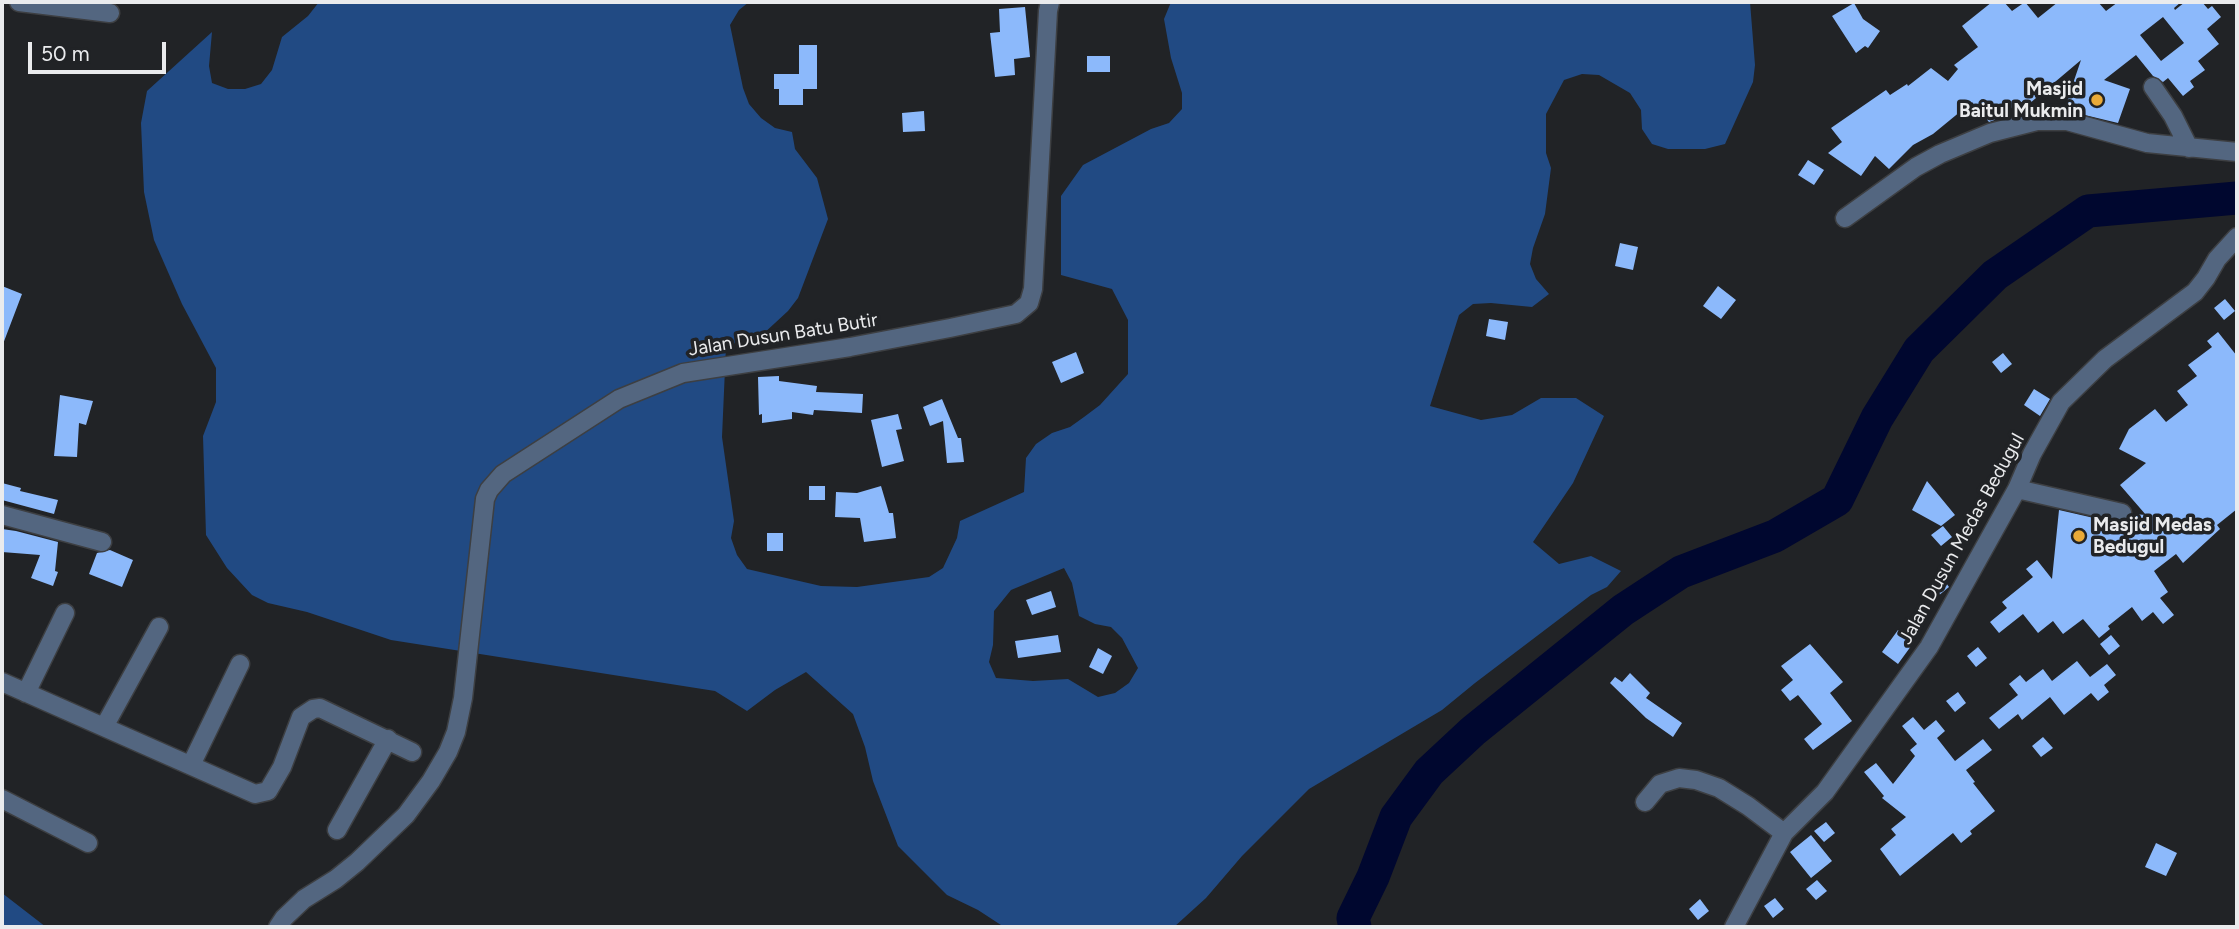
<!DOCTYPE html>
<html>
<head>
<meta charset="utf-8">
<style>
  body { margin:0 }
  #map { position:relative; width:2239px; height:929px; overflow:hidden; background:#212326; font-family:Figtree,sans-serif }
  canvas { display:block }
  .frame { position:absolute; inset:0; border:4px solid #eaebed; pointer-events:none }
  .scale { position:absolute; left:28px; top:42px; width:138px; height:32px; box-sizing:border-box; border:4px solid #eaebed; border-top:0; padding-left:9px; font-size:21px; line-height:24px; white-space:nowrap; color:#eaebed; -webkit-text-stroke:5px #212326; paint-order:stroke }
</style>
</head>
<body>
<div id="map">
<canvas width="2239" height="929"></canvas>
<div class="frame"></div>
<div class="scale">50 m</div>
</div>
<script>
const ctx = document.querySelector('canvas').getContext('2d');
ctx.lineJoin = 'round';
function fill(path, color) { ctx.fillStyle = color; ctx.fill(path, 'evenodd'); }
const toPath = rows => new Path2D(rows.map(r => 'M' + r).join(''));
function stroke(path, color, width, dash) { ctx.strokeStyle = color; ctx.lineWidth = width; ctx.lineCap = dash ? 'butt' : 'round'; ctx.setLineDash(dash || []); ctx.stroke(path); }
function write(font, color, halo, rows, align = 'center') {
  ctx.font = font + ' Figtree,sans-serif'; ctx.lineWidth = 7; ctx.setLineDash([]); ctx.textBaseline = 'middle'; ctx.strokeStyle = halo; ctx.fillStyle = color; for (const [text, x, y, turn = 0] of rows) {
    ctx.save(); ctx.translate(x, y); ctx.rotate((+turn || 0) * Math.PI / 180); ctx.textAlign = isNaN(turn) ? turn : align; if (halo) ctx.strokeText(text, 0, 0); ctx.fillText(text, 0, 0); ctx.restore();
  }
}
fill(toPath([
  [319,2,749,2,739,10,730,25,743,88,749,104,761,118,775,128,792,132,795,149,817,178,828,219,798,298,788,311,762,335,726,346,722,437,734,521,731,538,737,555,747,569,821,586,857,587,929,577,943,568,957,538,960,521,1024,492,1026,458,1036,444,1052,433,1070,427,1084,417,1100,405,1128,374,1128,320,1112,289,1061,275,1061,196,1083,165,1151,129,1169,123,1182,109,1182,93,1171,58,1164,19,1171,2,1750,2,1755,65,1753,82,1725,144,1705,149,1668,149,1652,144,1642,129,1641,110,1630,93,1599,75,1582,74,1564,80,1546,114,1546,153,1551,168,1545,214,1533,248,1530,264,1536,279,1549,294,1532,307,1491,303,1473,304,1459,315,1430,406,1481,420,1512,415,1541,398,1576,398,1604,416,1573,483,1533,542,1559,564,1591,556,1621,571,1607,587,1591,595,1475,683,1442,710,1309,789,1242,856,1206,898,1174,927,1004,927,978,910,947,895,898,846,873,781,865,747,853,714,806,672,775,690,747,711,715,691,391,640,307,612,268,603,252,595,227,568,206,535,203,436,216,402,216,368,182,304,154,240,144,192,141,123,147,91,212,32,209,66,212,83,228,89,245,89,261,84,272,70,282,37,308,16],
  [1064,568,1072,583,1079,616,1095,624,1111,627,1122,638,1138,668,1129,683,1115,693,1098,697,1068,679,1033,681,996,678,989,662,993,645,994,611,1011,590],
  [2,893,46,927,2,927]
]), '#214a83');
stroke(toPath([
  [1355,927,1353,918,1373,877,1396,817,1429,772,1473,731,1623,610,1681,572,1775,536,1837,500,1877,418,1919,350,1995,275,2088,211,2237,198]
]), '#00072f', 33);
fill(toPath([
  [1992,2,2004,2,2012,11,2025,2,2038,18,2058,2,2098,2,2106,11,2118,2,2181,2,2174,8,2175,10,2185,2,2202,2,2208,9,2212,6,2221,17,2207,29,2219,44,2198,61,2205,70,2190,81,2194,87,2183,96,2168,78,2163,82,2153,76,2136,55,2104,80,2130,89,2118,123,2064,110,2081,60,2023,109,2018,103,1997,119,1989,122,1972,102,1933,134,1913,145,1889,169,1875,156,1861,176,1828,153,1842,142,1831,128,1886,90,1890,95,1907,84,1908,86,1931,68,1948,81,1958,69,1954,65,1978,47,1962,26],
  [2163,17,2184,43,2161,61,2140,35],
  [1854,3,1863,19,1880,31,1868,48,1865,46,1856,53,1832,16],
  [1025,7,1030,57,1014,59,1015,75,995,77,990,33,1000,32,999,9],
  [799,45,817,45,817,89,803,89,803,105,779,105,779,89,774,89,774,74,799,74],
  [1087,56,1110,56,1110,72,1087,72],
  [924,111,925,131,903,132,902,113],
  [1808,160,1824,170,1814,185,1798,175],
  [1620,243,1638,247,1633,270,1615,266],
  [2,286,22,294,3,344,2,344],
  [1718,286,1736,300,1721,319,1703,306],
  [2225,299,2235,311,2224,320,2214,308],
  [1489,319,1508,322,1505,340,1486,336],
  [2218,332,2237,356,2237,509,2217,525,2220,529,2183,563,2176,554,2154,571,2168,592,2160,598,2174,615,2163,624,2153,612,2142,621,2132,607,2108,626,2110,629,2099,638,2083,619,2063,634,2053,621,2038,633,2023,614,1999,633,1990,622,2007,608,2002,602,2033,577,2026,569,2037,560,2052,579,2059,510,2120,524,2130,521,2133,514,2146,515,2120,485,2146,463,2119,449,2129,429,2155,409,2166,422,2188,405,2177,391,2197,376,2188,365,2212,347,2207,341],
  [1076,352,1084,373,1061,383,1052,362],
  [2003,353,2012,364,2001,373,1992,362],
  [779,376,779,381,817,386,816,392,863,394,862,413,814,410,813,415,792,412,792,419,762,423,762,414,759,415,758,377],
  [2034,389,2050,399,2040,416,2024,405],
  [60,395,93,401,86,425,79,423,77,457,54,456],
  [942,399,958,438,961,438,964,462,947,463,943,421,930,426,923,407],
  [898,414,902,429,896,430,904,461,882,467,871,420],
  [1927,481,1955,515,1941,526,1912,510],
  [2,483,21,488,20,491,58,500,54,514,2,500],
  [809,486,825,486,825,500,809,500],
  [881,486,889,513,893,513,896,538,864,542,860,518,835,517,836,492,857,493],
  [1943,526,1952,537,1941,546,1931,535],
  [2,529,16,531,58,542,55,571,58,572,53,586,31,578,40,555,2,552],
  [767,533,783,533,783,551,767,551],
  [110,550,133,560,122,587,89,574,97,553],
  [1941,576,1949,587,1938,596,1929,585],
  [1051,591,1056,607,1032,615,1026,600],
  [1898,630,1914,642,1898,664,1882,652],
  [1058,635,1061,652,1018,658,1015,641],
  [2111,635,2120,646,2109,655,2100,644],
  [1810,644,1843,682,1830,693,1852,721,1813,750,1804,739,1822,724,1798,695,1790,701,1781,690,1793,680,1781,666],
  [1978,647,1987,658,1976,667,1967,656],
  [1098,648,1112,656,1103,674,1089,667],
  [2077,661,2090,677,2107,664,2116,675,2104,685,2109,692,2098,701,2091,693,2064,715,2050,697,2022,720,2018,714,1999,729,1989,718,2018,695,2009,684,2020,675,2026,682,2043,669,2052,681],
  [1630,673,1650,693,1646,698,1682,723,1673,737,1646,718,1610,683,1615,677,1622,682],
  [1958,692,1966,703,1955,712,1946,701],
  [1913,717,1924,730,1936,720,1945,731,1937,738,1955,761,1983,739,1992,750,1966,770,1975,782,1973,783,1995,811,1970,831,1972,834,1961,843,1953,833,1900,876,1880,849,1896,835,1891,829,1906,817,1882,798,1884,796,1864,772,1876,763,1893,784,1915,756,1910,750,1917,744,1902,726],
  [2043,737,2053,748,2041,757,2032,746],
  [1826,822,1835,833,1824,842,1814,831],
  [1811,835,1832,861,1811,878,1790,852],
  [2156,843,2177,853,2166,876,2145,867],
  [1817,880,1827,891,1816,900,1806,889],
  [1775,898,1784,909,1773,918,1764,906],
  [1700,899,1709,911,1698,920,1689,909]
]), '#8cb9fb');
const street = toPath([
  [19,2,110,13],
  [2153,87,2173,116,2189,148],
  [1845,218,1916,167,1940,154,1990,133,2037,121,2067,121,2147,143,2237,152],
  [2017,489,2122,513],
  [2,515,102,542],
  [2,682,255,794,268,791,282,767,301,717,313,709,320,708,412,752],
  [26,693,65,613],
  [104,727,159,627],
  [191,765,240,664],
  [2,799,88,843],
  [1645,802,1660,784,1679,778,1696,780,1719,788,1748,806,1784,833],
  [337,830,388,739],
  [278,927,284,918,304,899,336,879,357,862,406,815,431,781,448,752,456,732,463,698,485,499,489,490,503,474,619,399,683,373,850,347,950,328,1016,314,1029,303,1033,289,1048,11,1050,2],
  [1734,927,1784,833,1825,792,1929,647,2017,489,2032,454,2061,402,2105,359,2195,292,2206,278,2217,259,2237,237]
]);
stroke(street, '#3d3f42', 21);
stroke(street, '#536680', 18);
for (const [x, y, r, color] of [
  [2097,100,7,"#eaaa38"],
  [2079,536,7,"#eaaa38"]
]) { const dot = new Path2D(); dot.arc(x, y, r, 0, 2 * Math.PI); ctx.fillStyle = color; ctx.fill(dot); stroke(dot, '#212326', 2.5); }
write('bold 19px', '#eaebed', '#212326', [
  ["Masjid",2083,89],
  ["Baitul Mukmin",2083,111],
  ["Masjid Medas",2093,525,"left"],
  ["Bedugul",2093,547,"left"]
], 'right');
write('19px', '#eaebed', '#212326', [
  ["Jalan Dusun Batu Butir",783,335,-9],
  ["Jalan Dusun Medas Bedugul",1962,539,-61]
]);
</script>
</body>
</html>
